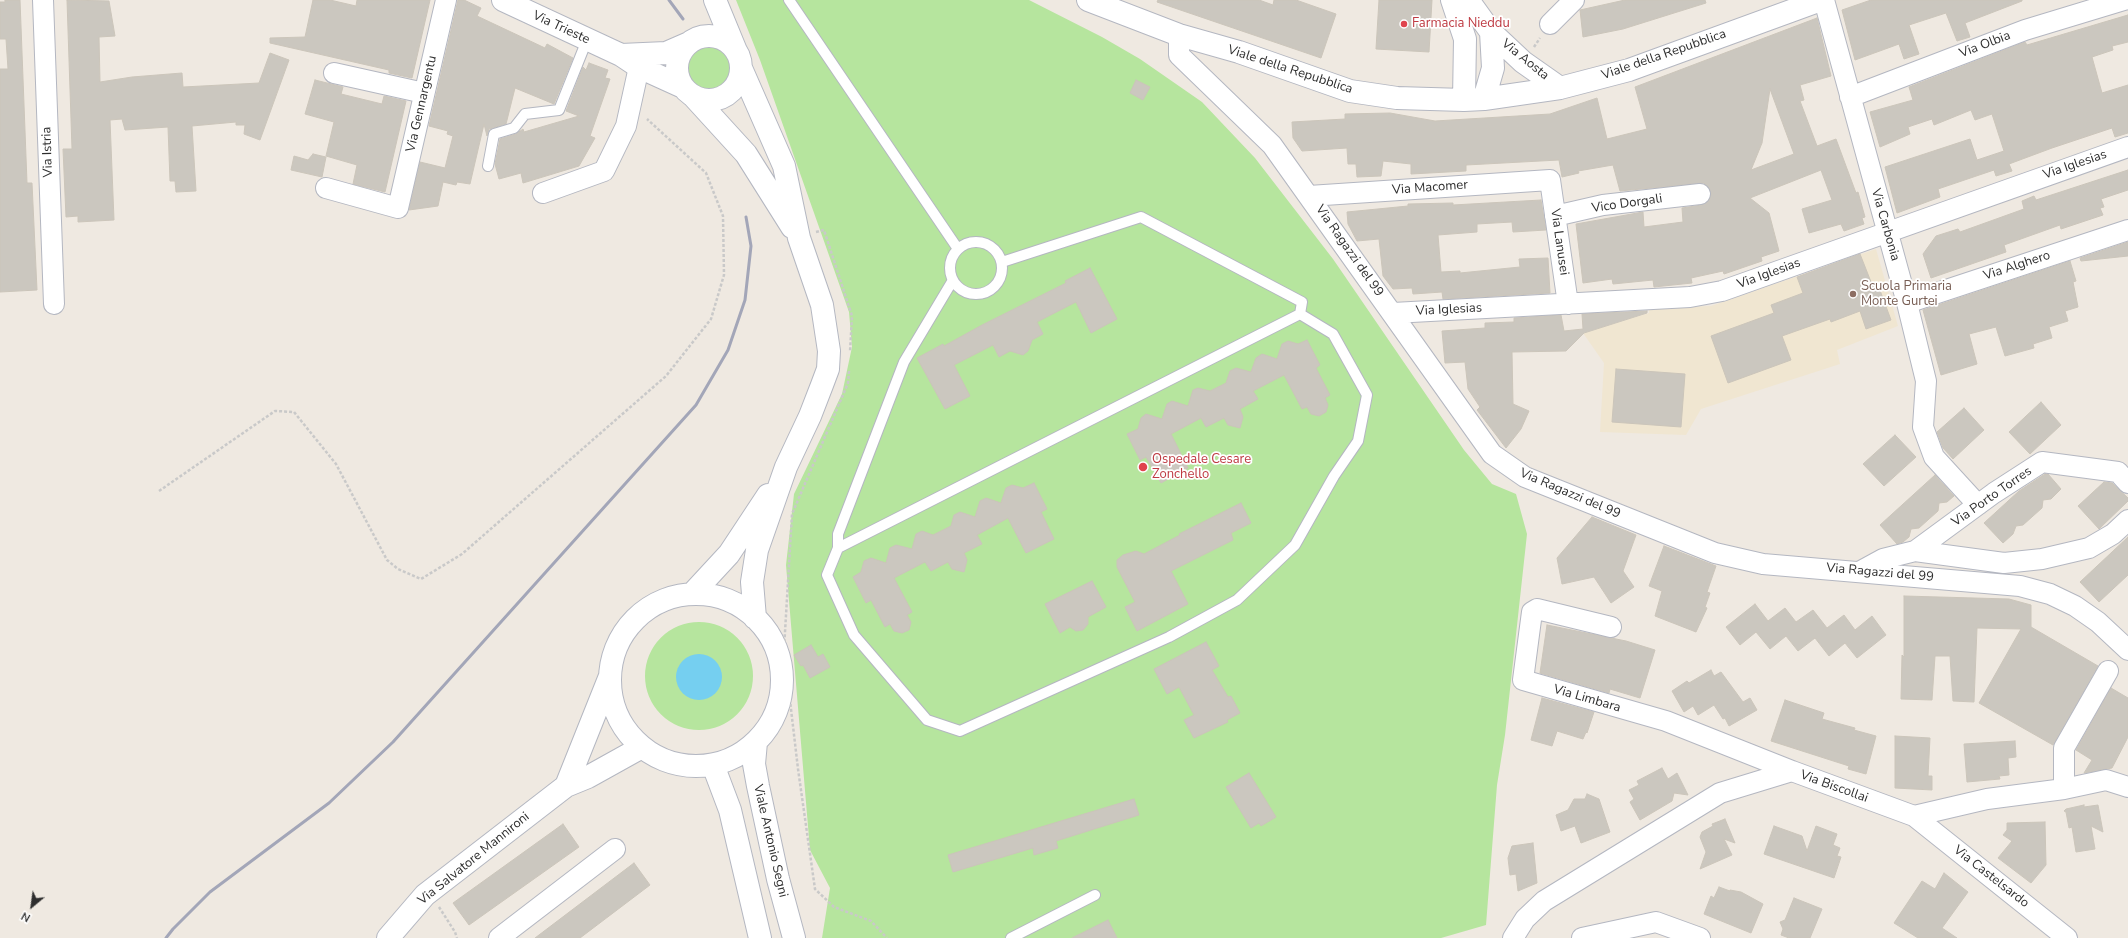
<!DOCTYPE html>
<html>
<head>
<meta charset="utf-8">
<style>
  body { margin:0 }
  #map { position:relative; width:2128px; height:938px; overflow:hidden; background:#efe9e1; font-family:"Nunito Sans",sans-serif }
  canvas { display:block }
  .north { position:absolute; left:12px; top:886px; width:40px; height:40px; -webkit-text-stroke:3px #fff; paint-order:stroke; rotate:209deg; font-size:11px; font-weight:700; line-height:16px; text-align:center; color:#2e2e2e }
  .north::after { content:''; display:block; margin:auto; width:14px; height:18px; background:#2e2e2e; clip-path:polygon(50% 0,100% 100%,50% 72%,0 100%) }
</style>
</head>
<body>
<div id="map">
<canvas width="2128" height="938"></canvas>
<div class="north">N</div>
</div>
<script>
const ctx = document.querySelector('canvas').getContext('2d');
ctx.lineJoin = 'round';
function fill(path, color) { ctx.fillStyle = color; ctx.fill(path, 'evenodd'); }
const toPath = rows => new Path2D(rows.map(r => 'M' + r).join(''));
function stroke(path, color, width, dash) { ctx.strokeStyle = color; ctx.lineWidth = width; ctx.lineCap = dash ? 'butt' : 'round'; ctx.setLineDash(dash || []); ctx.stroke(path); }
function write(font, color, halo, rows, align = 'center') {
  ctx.font = font + ' "Nunito Sans",sans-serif'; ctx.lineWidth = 3.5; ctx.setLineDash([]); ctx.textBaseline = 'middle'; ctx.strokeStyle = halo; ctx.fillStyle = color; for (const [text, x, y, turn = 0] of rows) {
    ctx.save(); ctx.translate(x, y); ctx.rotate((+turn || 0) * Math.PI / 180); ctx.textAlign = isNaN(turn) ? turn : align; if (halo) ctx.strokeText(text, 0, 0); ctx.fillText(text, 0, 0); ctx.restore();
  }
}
fill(toPath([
  [1876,249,1898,326,1837,350,1840,364,1701,409,1686,435,1600,432,1604,363,1583,333,1649,313,1649,308,1711,306]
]), '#f0e6d1');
fill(toPath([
  [736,0,1029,0,1102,37,1140,59,1202,102,1255,158,1333,259,1464,450,1492,484,1516,494,1527,534,1505,735,1497,785,1486,925,1441,938,822,938,830,888,810,850,786,565,794,494,842,394,852,347,849,312,760,60],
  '687 69a22 22 0 1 1 44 0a22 22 0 1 1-44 0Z',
  '645 676a54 54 0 1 1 108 0a54 54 0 1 1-108 0Z'
]), '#b6e59e');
fill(toPath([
  '676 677a23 23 0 1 1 46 0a23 23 0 1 1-46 0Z'
]), '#75cff0');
const building = toPath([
  [5,0,20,0,27,183,32,183,37,290,0,292,0,69,8,69,6,39,0,39,0,2,5,2,5,0],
  [67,0,109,1,115,36,99,37,100,82,132,77,182,73,183,87,259,83,270,53,289,60,260,140,244,134,245,125,236,125,236,122,192,126,196,191,176,192,175,181,170,181,168,127,125,130,122,119,110,120,114,220,78,222,78,216,66,217,63,149,72,149,67,0],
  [313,0,330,0,356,6,357,0,430,0,412,78,389,73,389,70,270,43,270,38,305,37,313,0],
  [458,0,464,0,481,8,477,16,545,48,547,44,573,58,554,104,515,88,506,124,489,129,487,136,484,124,470,184,457,182,456,185,443,182,438,206,409,210,420,162,445,168,453,136,447,134,448,131,429,126,458,0],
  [1158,0,1259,0,1273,5,1274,0,1296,0,1336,14,1321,58,1157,2,1158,0],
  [1379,0,1432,0,1429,52,1376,49,1379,0],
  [1625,0,1705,0,1706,3,1623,29,1583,37,1580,10,1625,0],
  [1871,0,2022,0,2022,1,1965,23,1970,37,1957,41,1946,13,1909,25,1919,54,1904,59,1899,44,1855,60,1842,10,1871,0],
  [2128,15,2128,42,2112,46,2113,50,2092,57,2102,93,2128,85,2128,133,2115,137,2112,128,2052,148,2009,164,2012,171,1996,176,1994,170,1938,189,1940,197,1897,213,1885,167,1970,139,1977,160,2004,151,1992,114,1975,120,1971,110,1934,125,1932,119,1908,127,1910,134,1880,147,1870,112,1913,100,1909,87,2025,42,2027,45,2128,15],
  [1817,18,1831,76,1800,85,1804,100,1800,101,1817,146,1836,139,1856,193,1858,192,1865,217,1862,218,1864,224,1844,231,1841,224,1809,233,1802,209,1832,200,1821,170,1750,198,1769,213,1779,251,1761,257,1762,261,1724,274,1723,271,1691,278,1692,283,1654,287,1653,280,1613,284,1612,279,1583,283,1576,224,1643,212,1644,227,1683,222,1682,208,1702,205,1710,199,1711,193,1709,188,1704,183,1620,191,1613,165,1578,171,1579,173,1562,177,1559,160,1466,165,1466,171,1411,174,1411,164,1383,161,1381,176,1357,177,1356,164,1348,164,1347,148,1302,151,1293,138,1292,122,1345,119,1345,114,1390,113,1435,121,1550,114,1597,98,1607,139,1647,129,1635,87,1817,18],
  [1770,89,1794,154,1751,170,1762,143,1770,89],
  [589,63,608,70,605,78,610,79,590,136,595,138,579,166,523,183,521,173,499,179,495,164,500,139,516,134,523,129,524,132,579,116,566,111,583,67,586,70,589,63],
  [315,80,343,87,341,94,382,104,384,96,406,101,385,192,353,184,357,165,326,156,334,122,305,114,315,80],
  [1136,80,1150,87,1143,100,1130,93,1136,80],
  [313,154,326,157,322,177,291,170,294,156,308,160,313,154],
  [2128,170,2128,190,2101,199,2104,207,2100,208,2103,215,2061,229,2060,225,2004,245,2006,252,1931,278,1923,254,1936,236,1958,229,1960,232,2024,209,2022,201,2034,196,2036,200,2128,170],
  [1541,200,1546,230,1513,232,1512,222,1477,224,1477,232,1438,235,1441,272,1460,271,1460,273,1520,267,1519,259,1548,258,1550,293,1443,299,1442,292,1413,294,1412,288,1393,289,1383,276,1379,239,1357,241,1348,224,1347,212,1408,206,1408,204,1453,203,1453,205,1541,200],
  [2128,242,2128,256,2081,261,2080,258,2128,242],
  [1860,254,1873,287,1878,285,1891,320,1866,329,1860,311,1831,322,1830,319,1782,336,1791,360,1728,383,1711,336,1774,313,1771,305,1803,293,1797,277,1860,254],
  [2070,261,2076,281,2073,282,2078,307,2065,311,2068,321,2049,327,2052,338,2033,344,2034,348,2005,356,1996,327,1969,334,1977,364,1941,375,1923,310,2070,261],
  [1090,268,1117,319,1091,333,1076,302,1037,322,1043,334,1032,340,1028,351,1023,355,1010,351,999,357,993,345,954,365,970,396,945,409,917,358,943,344,944,346,982,325,1066,283,1065,281,1090,268],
  [1647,311,1647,313,1584,333,1566,351,1512,352,1513,404,1529,411,1521,429,1506,448,1477,410,1480,407,1468,389,1465,362,1445,363,1442,331,1485,328,1485,323,1514,322,1514,318,1561,315,1564,331,1583,329,1582,314,1647,311],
  [1307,340,1320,365,1316,368,1330,395,1325,398,1328,405,1326,412,1319,416,1311,414,1307,407,1302,409,1284,375,1253,391,1258,399,1240,409,1243,417,1240,428,1228,425,1224,418,1206,427,1201,418,1171,434,1188,468,1161,483,1146,457,1140,460,1127,434,1138,429,1141,418,1146,414,1162,419,1167,404,1172,401,1188,406,1193,390,1198,388,1210,391,1226,383,1230,371,1236,368,1251,372,1256,358,1262,354,1277,359,1282,344,1288,341,1298,344,1307,340],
  [1616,369,1685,374,1681,427,1612,422,1616,369],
  [2041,402,2061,425,2030,454,2009,432,2041,402],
  [1964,408,1984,430,1953,459,1943,448,1937,432,1964,408],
  [1895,435,1916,457,1884,486,1863,464,1895,435],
  [2045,474,2048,474,2061,489,2051,499,2043,500,2042,508,2023,525,2016,526,2013,534,2003,543,1984,523,2019,491,2045,474],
  [1935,475,1954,496,1947,502,1939,503,1938,511,1919,528,1911,529,1909,537,1903,542,1897,544,1880,525,1935,475],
  [2104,482,2112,483,2128,498,2128,501,2099,529,2078,506,2104,482],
  [1034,483,1047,509,1041,512,1054,539,1026,553,1008,518,977,535,982,544,964,553,967,560,964,572,952,569,948,562,931,571,925,562,894,578,912,612,907,615,911,622,909,630,902,633,894,631,890,624,885,627,871,600,866,603,853,577,861,572,864,561,871,558,886,563,890,548,896,545,912,549,916,534,922,531,933,535,951,526,954,515,960,512,975,517,980,501,986,498,1001,503,1006,488,1012,485,1023,488,1034,483],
  [1241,503,1251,523,1231,533,1233,540,1171,571,1188,604,1137,631,1125,607,1135,602,1117,567,1117,560,1123,555,1136,551,1144,554,1180,535,1179,534,1241,503],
  [1592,517,1636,535,1623,571,1634,587,1611,603,1594,577,1562,584,1557,558,1592,517],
  [2128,537,2128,575,2099,602,2080,582,2128,537],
  [1664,546,1716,566,1707,592,1710,593,1705,607,1707,608,1696,632,1655,616,1662,591,1649,586,1664,546],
  [1092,581,1106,607,1088,617,1088,624,1083,630,1076,631,1070,627,1060,633,1045,604,1092,581],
  [1904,596,2009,599,2031,605,2031,627,2098,666,2053,745,1979,703,2021,629,1977,628,1974,702,1953,701,1950,656,1935,656,1932,700,1901,699,1902,655,1904,657,1904,596],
  [1755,604,1768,621,1785,608,1796,622,1813,610,1827,628,1844,615,1855,630,1872,616,1886,635,1857,658,1845,643,1829,656,1815,638,1798,651,1786,636,1770,649,1756,632,1740,645,1726,627,1755,604],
  [1547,625,1626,641,1655,650,1640,698,1610,689,1609,693,1540,673,1547,625],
  [1206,642,1219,666,1212,670,1228,697,1231,696,1240,713,1227,720,1228,722,1194,738,1184,720,1194,715,1179,687,1167,694,1154,669,1206,642],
  [811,645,818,657,823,654,830,667,810,678,803,665,801,666,794,655,811,645],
  [1711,670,1714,676,1721,672,1743,702,1750,698,1757,710,1729,726,1725,718,1723,719,1714,705,1698,715,1693,706,1684,712,1672,691,1687,681,1689,683,1711,670],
  [2111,688,2128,698,2128,737,2112,768,2084,773,2092,760,2076,750,2111,688],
  [1542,698,1594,712,1587,733,1586,732,1583,739,1557,731,1552,746,1531,740,1542,698],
  [1785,700,1824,713,1822,719,1855,728,1854,730,1876,736,1866,774,1848,769,1849,766,1771,741,1785,700],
  [1895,736,1930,738,1928,776,1932,776,1932,790,1895,788,1895,736],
  [2015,741,2016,757,2008,758,2009,775,1999,776,2000,779,1967,782,1964,744,2015,741],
  [1662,768,1668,779,1677,773,1688,795,1674,793,1672,801,1640,820,1630,802,1634,799,1629,790,1639,785,1637,781,1662,768],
  [1249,773,1276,817,1261,826,1259,823,1251,828,1226,787,1249,773],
  [1587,794,1599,799,1610,832,1581,843,1575,826,1561,831,1556,815,1568,810,1574,799,1585,799,1587,794],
  [1134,799,1139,815,1056,841,1058,848,1034,855,1033,848,953,872,948,855,1134,799],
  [2084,805,2084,807,2098,805,2103,832,2091,826,2095,849,2076,852,2072,827,2069,828,2066,812,2064,811,2066,809,2084,805],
  [1725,819,1735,843,1724,839,1732,855,1700,869,1706,852,1700,837,1702,832,1713,826,1712,824,1725,819],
  [2045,822,2046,865,2031,883,1998,858,2012,841,2003,835,2007,830,2007,823,2045,822],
  [563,824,579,847,469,925,453,903,563,824],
  [1774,826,1802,836,1807,851,1816,826,1837,834,1833,845,1840,848,1837,856,1841,857,1834,878,1764,854,1774,826],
  [1533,843,1537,883,1518,891,1516,874,1510,875,1508,858,1512,846,1533,843],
  [634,863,650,885,580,938,535,938,634,863],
  [1944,873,1968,892,1942,928,1957,938,1918,938,1894,923,1922,881,1935,889,1944,873],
  [1719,887,1730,891,1730,890,1741,892,1763,904,1751,933,1704,914,1711,896,1714,898,1719,887],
  [1794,898,1822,909,1810,938,1789,938,1781,935,1783,929,1780,922,1785,920,1794,898],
  [1108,920,1117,938,1072,938,1108,920]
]);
fill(building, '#cbc7bf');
stroke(building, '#cbc5ba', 1);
const lane = toPath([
  [789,0,958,249],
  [488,166,494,134,514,128,525,114,559,110,587,40],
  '950 268a26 26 0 1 1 52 0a26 26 0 1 1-52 0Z',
  [1002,262,1141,217,1302,302,1300,314],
  [953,280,904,362,838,534,838,548,827,575,854,635,927,720,960,731,1169,637,1237,600,1295,545,1334,476,1358,441,1367,395,1333,334,1300,314],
  [838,548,1300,314],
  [1011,938,1095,895]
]);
const street = toPath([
  [43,0,54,304],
  [1824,0,1907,303,1926,381,1923,427,1934,457,1978,505],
  [1550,24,1574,0],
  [1179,35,1179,55,1272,145,1492,454,1525,477,1715,553,1763,564,2020,586,2050,594,2075,606,2098,622,2128,650],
  [334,73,424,93],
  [1850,97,2025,30,2124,0],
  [326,188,398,208,446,0],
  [543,193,604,171,626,126,639,67],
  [1309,196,1550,180,1568,304],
  [1555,216,1603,205,1700,194],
  [1907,303,2128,230],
  [1393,313,1690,297,1722,291,2128,147],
  [1915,551,2004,563,2042,559,2089,548,2113,534,2128,520],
  [1861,571,1883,559,1915,551,1994,493,2042,462,2118,472,2128,483],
  [1611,627,1537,609,1532,612,1523,680,1666,721,1792,771],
  [2064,789,2064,748,2108,671],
  [1914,816,2067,938],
  [499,938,615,849],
  [1513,938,1525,919,1544,901,1720,793,1792,771,1914,816,1987,799,2064,789,2106,780,2128,787],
  [1582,938,1656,922,1700,938]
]);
const secondary = toPath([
  [503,0,621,55,639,67,683,87],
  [715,0,736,51],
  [1088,0,1179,35,1239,52,1350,91,1397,98,1464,100,1484,99,1560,88,1629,70,1821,0],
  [1452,0,1465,39,1464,100],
  [1468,0,1491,32,1523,62,1560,88],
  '677 68a32 32 0 1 1 64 0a32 32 0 1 1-64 0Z',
  [621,55,666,53,689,43],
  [741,68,784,166,799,238,822,305,829,351,828,369,822,385,810,416,786,467,757,550,752,582,755,618],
  [694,97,746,154,792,227],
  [1484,99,1493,68,1491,32],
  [692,594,729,554,768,495],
  '610 680a86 86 0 1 1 172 0a86 86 0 1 1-172 0Z',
  [756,742,754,764,758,786,778,879,794,938],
  [713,765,730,810,760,938],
  [566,786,610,676],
  [388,938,425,895,566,786,588,777,642,747]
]);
stroke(lane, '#b4b7c1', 12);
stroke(street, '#b4b7c1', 22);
stroke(secondary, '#b4b7c1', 24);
stroke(toPath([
  [1534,47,1540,38],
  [816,232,824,230,852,316,850,352],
  [849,371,848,383,792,514,784,649,798,769,815,889,834,907,871,921,887,938],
  [159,491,275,411,294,412,336,464,387,560,398,569,421,579,462,554,666,376,711,319,724,275,723,216,706,173,647,119],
  [439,907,455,932,457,938]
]), '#c9c9c9', 2.5, [3, 2]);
stroke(lane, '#fff', 10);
stroke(street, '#fff', 20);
stroke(secondary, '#fff', 22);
stroke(toPath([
  [669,0,683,19],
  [166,938,173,929,210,892,329,803,393,742,696,405,728,350,745,300,751,246,746,217]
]), '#a3a6b8', 3);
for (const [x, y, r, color] of [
  [1404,24,4,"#e0444e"],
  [1853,294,4,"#8d6e63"],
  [1143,467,5,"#e0444e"]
]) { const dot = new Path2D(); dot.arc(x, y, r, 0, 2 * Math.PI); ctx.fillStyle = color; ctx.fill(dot); stroke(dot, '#fff', 1.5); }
write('13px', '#be3a42', '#fff', [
  ["Farmacia Nieddu",1412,24],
  ["Ospedale Cesare",1152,460],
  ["Zonchello",1152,475]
], 'left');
write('13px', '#2e2e2e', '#fff', [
  ["Via Trieste",561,28,25],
  ["Via Olbia",1985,45,-21],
  ["Viale della Repubblica",1664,55,-19],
  ["Via Aosta",1525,60,39],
  ["Viale della Repubblica",1290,70,18],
  ["Via Gennargentu",422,104,-77],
  ["Via Istria",48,152,-92],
  ["Via Iglesias",2075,165,-19],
  ["Via Macomer",1430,188,-4],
  ["Vico Dorgali",1627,204,-8],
  ["Via Carbonia",1885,225,74],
  ["Via Lanusei",1559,242,82],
  ["Via Ragazzi del 99",1349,251,55],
  ["Via Alghero",2017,266,-18],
  ["Via Iglesias",1769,274,-20],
  ["Via Iglesias",1449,310,-3],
  ["Via Ragazzi del 99",1570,494,23],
  ["Via Porto Torres",1992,497,-35],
  ["Via Ragazzi del 99",1880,573,5],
  ["Via Limbara",1587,699,16],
  ["Via Biscollai",1834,787,20],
  ["Viale Antonio Segni",770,841,77],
  ["Via Salvatore Mannironi",474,859,-39],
  ["Via Castelsardo",1991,877,38]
]);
write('13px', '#785e54', '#fff', [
  ["Scuola Primaria",1861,287],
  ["Monte Gurtei",1861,302]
], 'left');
</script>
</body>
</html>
